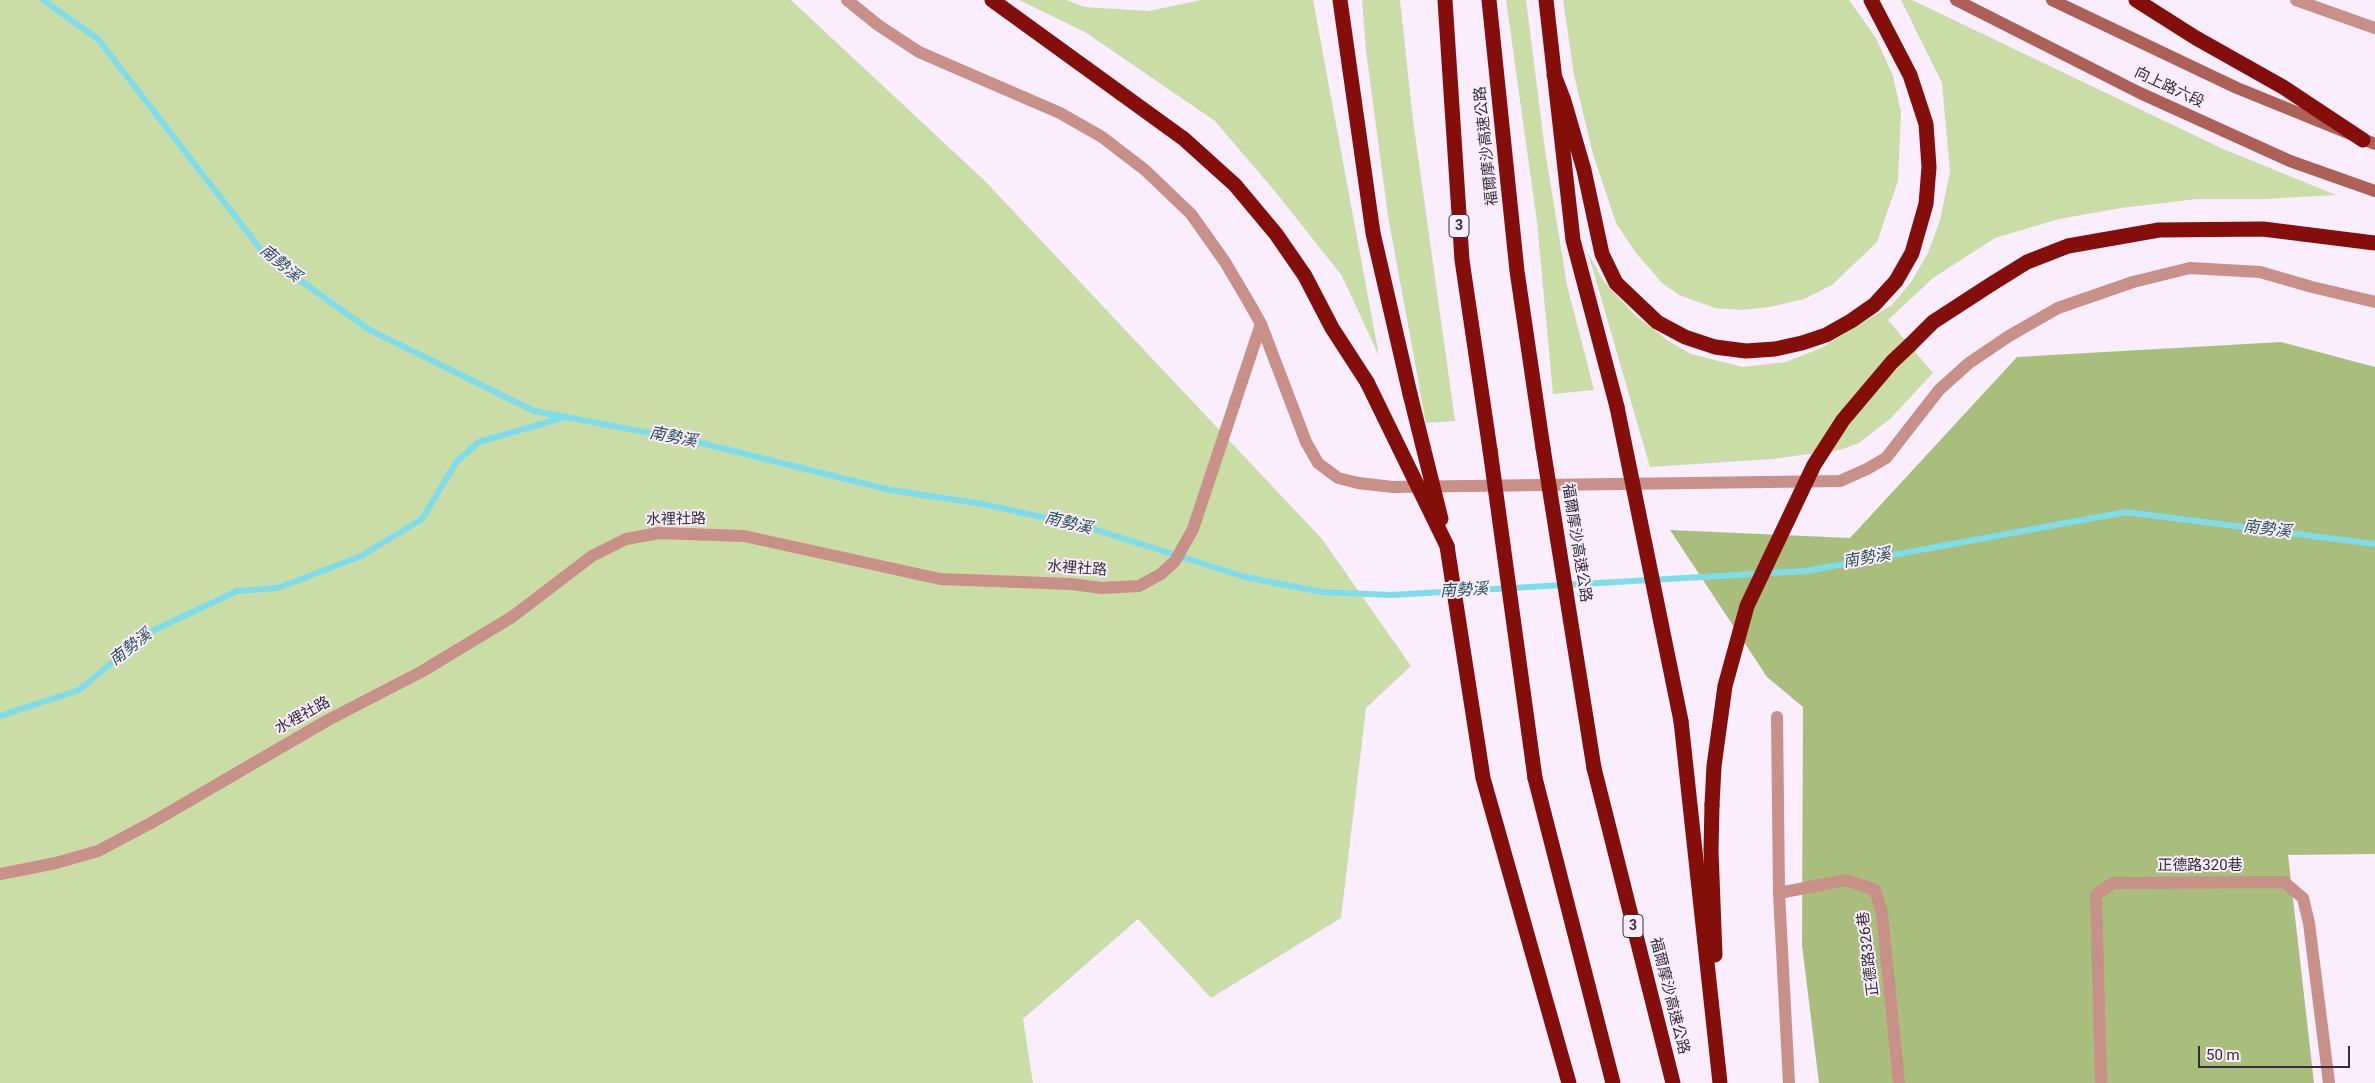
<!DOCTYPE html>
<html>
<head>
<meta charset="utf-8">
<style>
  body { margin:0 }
  #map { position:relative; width:2375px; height:1083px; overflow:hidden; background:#f9edfe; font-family:Roboto,sans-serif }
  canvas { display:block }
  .scale { position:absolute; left:2198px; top:1046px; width:152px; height:22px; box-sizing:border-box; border:2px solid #332e35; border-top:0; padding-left:6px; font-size:15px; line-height:18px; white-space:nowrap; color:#332e35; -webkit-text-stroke:4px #f9edfe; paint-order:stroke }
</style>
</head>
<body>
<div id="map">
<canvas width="2375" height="1083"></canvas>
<div class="scale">50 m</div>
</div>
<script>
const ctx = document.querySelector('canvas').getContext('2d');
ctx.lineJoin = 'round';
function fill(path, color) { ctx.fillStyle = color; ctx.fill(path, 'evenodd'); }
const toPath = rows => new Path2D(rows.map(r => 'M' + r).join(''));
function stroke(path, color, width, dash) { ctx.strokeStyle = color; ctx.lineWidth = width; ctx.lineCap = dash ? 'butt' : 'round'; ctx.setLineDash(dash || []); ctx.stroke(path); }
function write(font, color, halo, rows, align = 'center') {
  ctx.font = font + ' Roboto,"Noto Sans TC",sans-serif'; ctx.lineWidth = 4; ctx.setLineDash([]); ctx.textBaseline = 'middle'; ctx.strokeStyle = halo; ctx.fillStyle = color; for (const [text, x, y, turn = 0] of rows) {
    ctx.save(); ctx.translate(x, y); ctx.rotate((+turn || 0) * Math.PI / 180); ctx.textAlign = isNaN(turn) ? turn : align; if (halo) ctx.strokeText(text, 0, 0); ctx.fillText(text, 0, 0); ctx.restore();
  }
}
fill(toPath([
  [0,0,791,0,986,182,1322,539,1411,666,1366,708,1341,918,1211,998,1138,919,1023,1019,1033,1083,0,1083],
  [1019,0,1066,0,1085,7,1149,11,1201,0,1313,0,1379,356,1342,276,1278,195,1215,121,1085,32],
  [1362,0,1400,0,1413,120,1455,421,1426,423,1388,216,1366,51],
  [1506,0,1526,0,1545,150,1567,285,1594,390,1553,394,1537,222],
  [1563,0,1849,0,1876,38,1893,76,1901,112,1898,181,1877,242,1832,285,1804,299,1770,307,1742,310,1715,308,1679,295,1662,283,1636,253,1616,223,1593,154,1574,75],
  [1901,0,1912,0,2221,148,2336,195,2265,199,2197,199,2121,208,2059,219,1995,238,1933,278,1888,320,1933,373,1891,418,1859,443,1840,450,1772,459,1650,467,1588,253,1604,282,1635,315,1667,340,1691,354,1743,367,1786,362,1821,348,1892,305,1911,282,1928,253,1940,220,1950,172,1942,83]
]), '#cbdda7');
fill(toPath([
  [2281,342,2375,367,2375,854,2288,855,2314,1083,1819,1083,1802,945,1803,707,1767,677,1670,530,1850,538,2017,357]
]), '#a9be7d');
stroke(toPath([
  [43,0,98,39,265,255,368,329,534,411,697,442,890,490,983,504,1087,527,1245,577,1322,592,1391,595,1806,571,2126,512,2375,544],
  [0,716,79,690,148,633,237,591,278,588,361,556,422,519,457,461,479,442,562,418]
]), '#7fdcea', 6);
stroke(toPath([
  [847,0,878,25,919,52,1060,113,1102,137,1145,170,1191,214,1225,262,1251,306,1261,324,1306,442,1318,463,1338,478,1358,483,1393,487,1840,481,1867,469,1886,458,1939,390,1969,363,2009,336,2058,308,2133,282,2190,268,2260,272,2312,287,2375,302],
  [2296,0,2375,28],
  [1777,717,1779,893,1789,1083],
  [0,874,56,863,98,851,151,823,328,720,421,672,512,617,592,556,626,539,659,533,744,536,940,579,1071,584,1102,588,1139,586,1161,574,1175,561,1193,529,1261,324],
  [1779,893,1846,880,1875,890,1882,913,1899,1083],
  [2101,1083,2096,895,2113,883,2284,882,2303,898,2309,923,2329,1083]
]), '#c79088', 12);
stroke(toPath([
  [1956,0,2140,93,2290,161,2375,191],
  [2052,0,2237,88,2375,144]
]), '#ad6055', 12);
stroke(toPath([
  [992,0,1184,139,1235,185,1276,234,1305,276,1332,328,1367,382],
  [1340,0,1373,233,1410,394],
  [1445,0,1462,260,1490,450],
  [1489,0,1517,271,1543,448],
  [1546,0,1573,240,1617,407],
  [2136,0,2196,38,2283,87,2363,140],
  [1554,75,1564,101,1584,170,1602,254,1616,283,1657,322,1685,337,1715,347,1746,351,1775,349,1802,343,1826,335,1851,321,1874,305,1896,281,1912,253,1926,204,1929,167,1926,124,1910,75,1871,0],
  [1910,345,1933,322,1990,285,2027,262,2068,246,2159,230,2263,229,2375,243],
  [1447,546,1483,778,1569,1083],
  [1681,721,1720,1083],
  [1594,768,1673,1083],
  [1535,778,1613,1083],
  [1712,805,1711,851,1715,955]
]), '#840e09', 15);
stroke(toPath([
  [1367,382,1447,546],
  [1410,394,1441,519],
  [1617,407,1681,721],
  [1543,448,1594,768],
  [1490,450,1535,778],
  [1712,805,1714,766,1725,686,1747,606,1814,465,1843,420,1892,362,1910,345]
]), '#840e09', 15);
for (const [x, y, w] of [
  [1459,226,20],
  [1633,926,20]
]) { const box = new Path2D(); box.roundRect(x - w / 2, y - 11.5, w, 23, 4); ctx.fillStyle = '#f9edfe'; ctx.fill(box); stroke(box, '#332e35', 1); }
write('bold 14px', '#332e35', null, [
  ["3",1459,226],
  ["3",1633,926]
]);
write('15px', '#332e35', '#f9edfe', [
  ["向上路六段",2169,88,25],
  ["福爾摩沙高速公路",1487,146,-96],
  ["水裡社路",676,520,-1],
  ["福爾摩沙高速公路",1576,543,81],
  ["水裡社路",1077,569,4],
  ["水裡社路",303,716,-29],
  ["正德路320巷",2200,866],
  ["正德路326巷",1869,954,-97],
  ["福爾摩沙高速公路",1669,996,76]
]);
write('italic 16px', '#254f55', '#f9edfe', [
  ["南勢溪",280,264,40],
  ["南勢溪",673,438,11],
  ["南勢溪",1068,524,14],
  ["南勢溪",2267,530,7],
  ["南勢溪",1867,559,-10],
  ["南勢溪",1464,591,-3],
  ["南勢溪",131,648,-38]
]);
</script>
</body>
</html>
